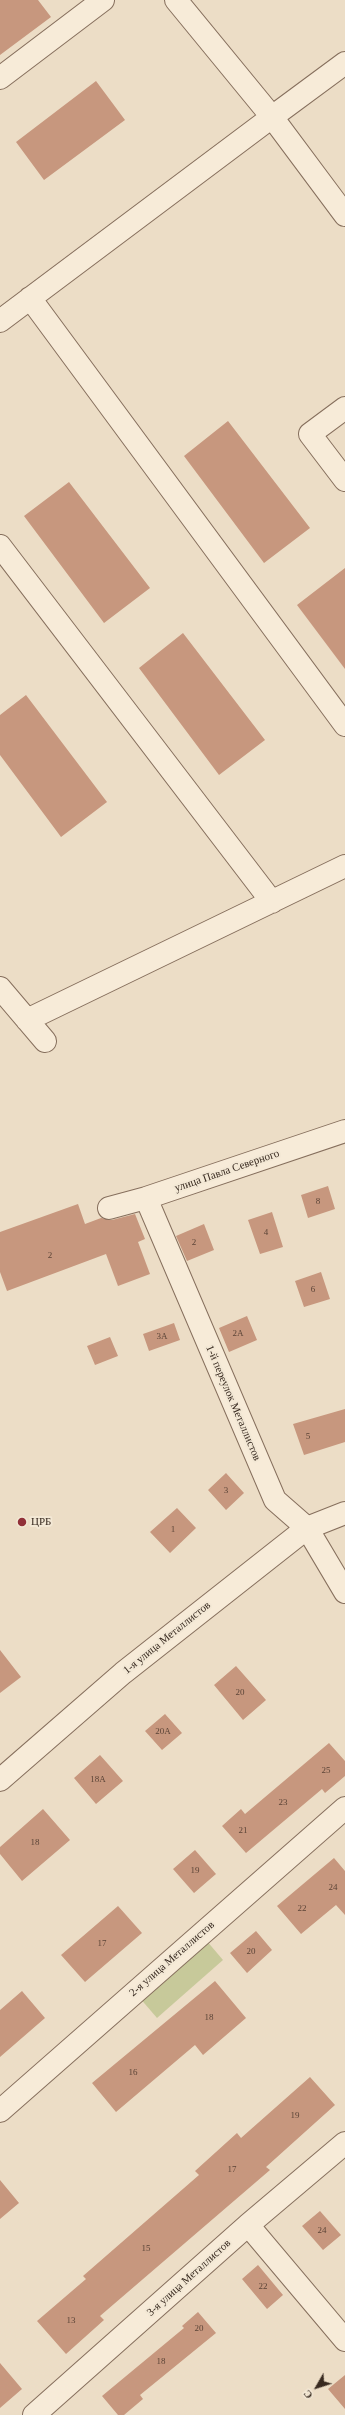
<!DOCTYPE html>
<html>
<head>
<meta charset="utf-8">
<style>
  body { margin:0 }
  #map { position:relative; width:345px; height:2415px; overflow:hidden; background:#ecddc6; font-family:"Times New Roman",serif }
  canvas { display:block }
  .north { position:absolute; left:297px; top:2367px; width:40px; height:40px; -webkit-text-stroke:3px #f3e8d5; paint-order:stroke; rotate:231deg; font-size:11px; font-weight:700; line-height:16px; text-align:center; color:#37291f }
  .north::after { content:''; display:block; margin:auto; width:14px; height:18px; background:#37291f; clip-path:polygon(50% 0,100% 100%,50% 72%,0 100%) }
</style>
</head>
<body>
<div id="map">
<canvas width="345" height="2415"></canvas>
<div class="north">С</div>
</div>
<script>
const ctx = document.querySelector('canvas').getContext('2d');
ctx.lineJoin = 'round';
function fill(path, color) { ctx.fillStyle = color; ctx.fill(path, 'evenodd'); }
const toPath = rows => new Path2D(rows.map(r => 'M' + r).join(''));
function stroke(path, color, width, dash) { ctx.strokeStyle = color; ctx.lineWidth = width; ctx.lineCap = dash ? 'butt' : 'round'; ctx.setLineDash(dash || []); ctx.stroke(path); }
function write(font, color, halo, rows, align = 'center') {
  ctx.font = font + ' "Times New Roman",serif'; ctx.lineWidth = 4; ctx.setLineDash([]); ctx.textBaseline = 'middle'; ctx.strokeStyle = halo; ctx.fillStyle = color; for (const [text, x, y, turn = 0] of rows) {
    ctx.save(); ctx.translate(x, y); ctx.rotate((+turn || 0) * Math.PI / 180); ctx.textAlign = isNaN(turn) ? turn : align; if (halo) ctx.strokeText(text, 0, 0); ctx.fillText(text, 0, 0); ctx.restore();
  }
}
fill(toPath([
  [206,1940,223,1960,157,2018,139,1997]
]), '#c7c99a');
fill(toPath([
  [0,0,38,0,51,17,0,55],
  [96,81,125,120,44,180,16,142],
  [228,421,310,528,264,563,184,456],
  [69,482,150,588,104,623,24,516],
  [345,568,345,669,297,605],
  [183,633,265,740,219,775,139,668],
  [26,695,107,802,61,837,0,755,0,715],
  [328,1186,335,1209,308,1218,301,1195],
  [78,1204,85,1224,101,1218,112,1220,135,1214,145,1239,138,1242,150,1274,118,1286,106,1254,7,1291,0,1272,0,1232],
  [272,1212,283,1247,260,1254,248,1220],
  [204,1224,214,1250,187,1261,176,1236],
  [321,1272,330,1299,304,1307,295,1281],
  [247,1316,257,1340,229,1352,219,1328],
  [174,1323,180,1340,149,1351,143,1334],
  [110,1337,118,1356,95,1365,87,1346],
  [345,1409,345,1442,304,1455,293,1424],
  [226,1473,244,1493,226,1510,208,1490],
  [177,1508,196,1528,170,1553,150,1532],
  [0,1650,21,1677,0,1693],
  [236,1666,266,1700,243,1720,214,1685],
  [165,1714,182,1733,162,1750,145,1731],
  [329,1743,345,1761,345,1776,325,1793,322,1789,246,1853,222,1826,241,1809,245,1814],
  [100,1755,123,1781,96,1804,74,1778],
  [43,1809,70,1840,22,1881,0,1854,0,1847],
  [195,1850,216,1874,194,1893,173,1869],
  [334,1858,345,1871,345,1915,336,1905,301,1934,277,1906],
  [118,1906,142,1933,85,1982,61,1955],
  [256,1931,272,1950,247,1973,230,1953],
  [215,1981,246,2018,203,2055,195,2045,116,2112,92,2083],
  [22,1991,45,2018,0,2057,0,2010],
  [310,2077,335,2105,266,2167,270,2170,100,2316,104,2320,66,2354,37,2321,86,2279,83,2276,199,2175,195,2171,237,2133,241,2138],
  [0,2180,19,2203,0,2219],
  [320,2211,341,2235,323,2250,302,2226],
  [258,2265,283,2295,267,2309,242,2279],
  [198,2312,216,2333,140,2395,143,2399,124,2415,118,2415,102,2396,184,2328,182,2326],
  [0,2363,22,2389,0,2408],
  [345,2375,345,2409,328,2389]
]), '#c7977e');
const minor = toPath([
  [176,0,272,117,345,63],
  [0,78,103,0],
  [30,298,345,725],
  [0,321,272,117,345,215],
  [345,408,310,434,345,480],
  [0,546,272,902],
  [0,988,45,1041],
  [27,1020,345,866],
  [146,1198,275,1500,307,1528,345,1592],
  [109,1208,146,1198,345,1131],
  [0,1780,123,1673,307,1528,345,1513],
  [0,2111,345,1808],
  [248,2225,345,2340],
  [34,2415,248,2225,345,2143]
]);
stroke(minor, '#866f5d', 24);
stroke(minor, '#f7ebd8', 22);
for (const [x, y, r, color] of [
  [22,1522,5,"#913038"]
]) { const dot = new Path2D(); dot.arc(x, y, r, 0, 2 * Math.PI); ctx.fillStyle = color; ctx.fill(dot); stroke(dot, '#f3e8d5', 1.5); }
write('9px', '#5b4437', null, [
  ["8",318,1202],
  ["4",266,1233],
  ["2",194,1243],
  ["2",50,1256],
  ["6",313,1290],
  ["2А",238,1334],
  ["3А",162,1337],
  ["5",308,1437],
  ["3",226,1491],
  ["1",173,1530],
  ["20",240,1693],
  ["20А",163,1732],
  ["25",326,1771],
  ["18А",98,1780],
  ["23",283,1803],
  ["21",243,1831],
  ["18",35,1843],
  ["19",195,1871],
  ["24",333,1888],
  ["22",302,1909],
  ["17",102,1944],
  ["20",251,1952],
  ["18",209,2018],
  ["16",133,2073],
  ["19",295,2116],
  ["17",232,2170],
  ["24",322,2231],
  ["15",146,2249],
  ["22",263,2287],
  ["13",71,2321],
  ["20",199,2329],
  ["18",161,2362]
]);
write('11px', '#37291f', '#f3e8d5', [
  ["улица Павла Северного",227,1171,-19],
  ["1-й переулок Металлистов",233,1403,67],
  ["1-я улица Металлистов",167,1638,-39],
  ["2-я улица Металлистов",172,1959,-41],
  ["3-я улица Металлистов",189,2278,-42]
]);
write('11px', '#37291f', '#f3e8d5', [
  ["ЦРБ",31,1522]
], 'left');
</script>
</body>
</html>
